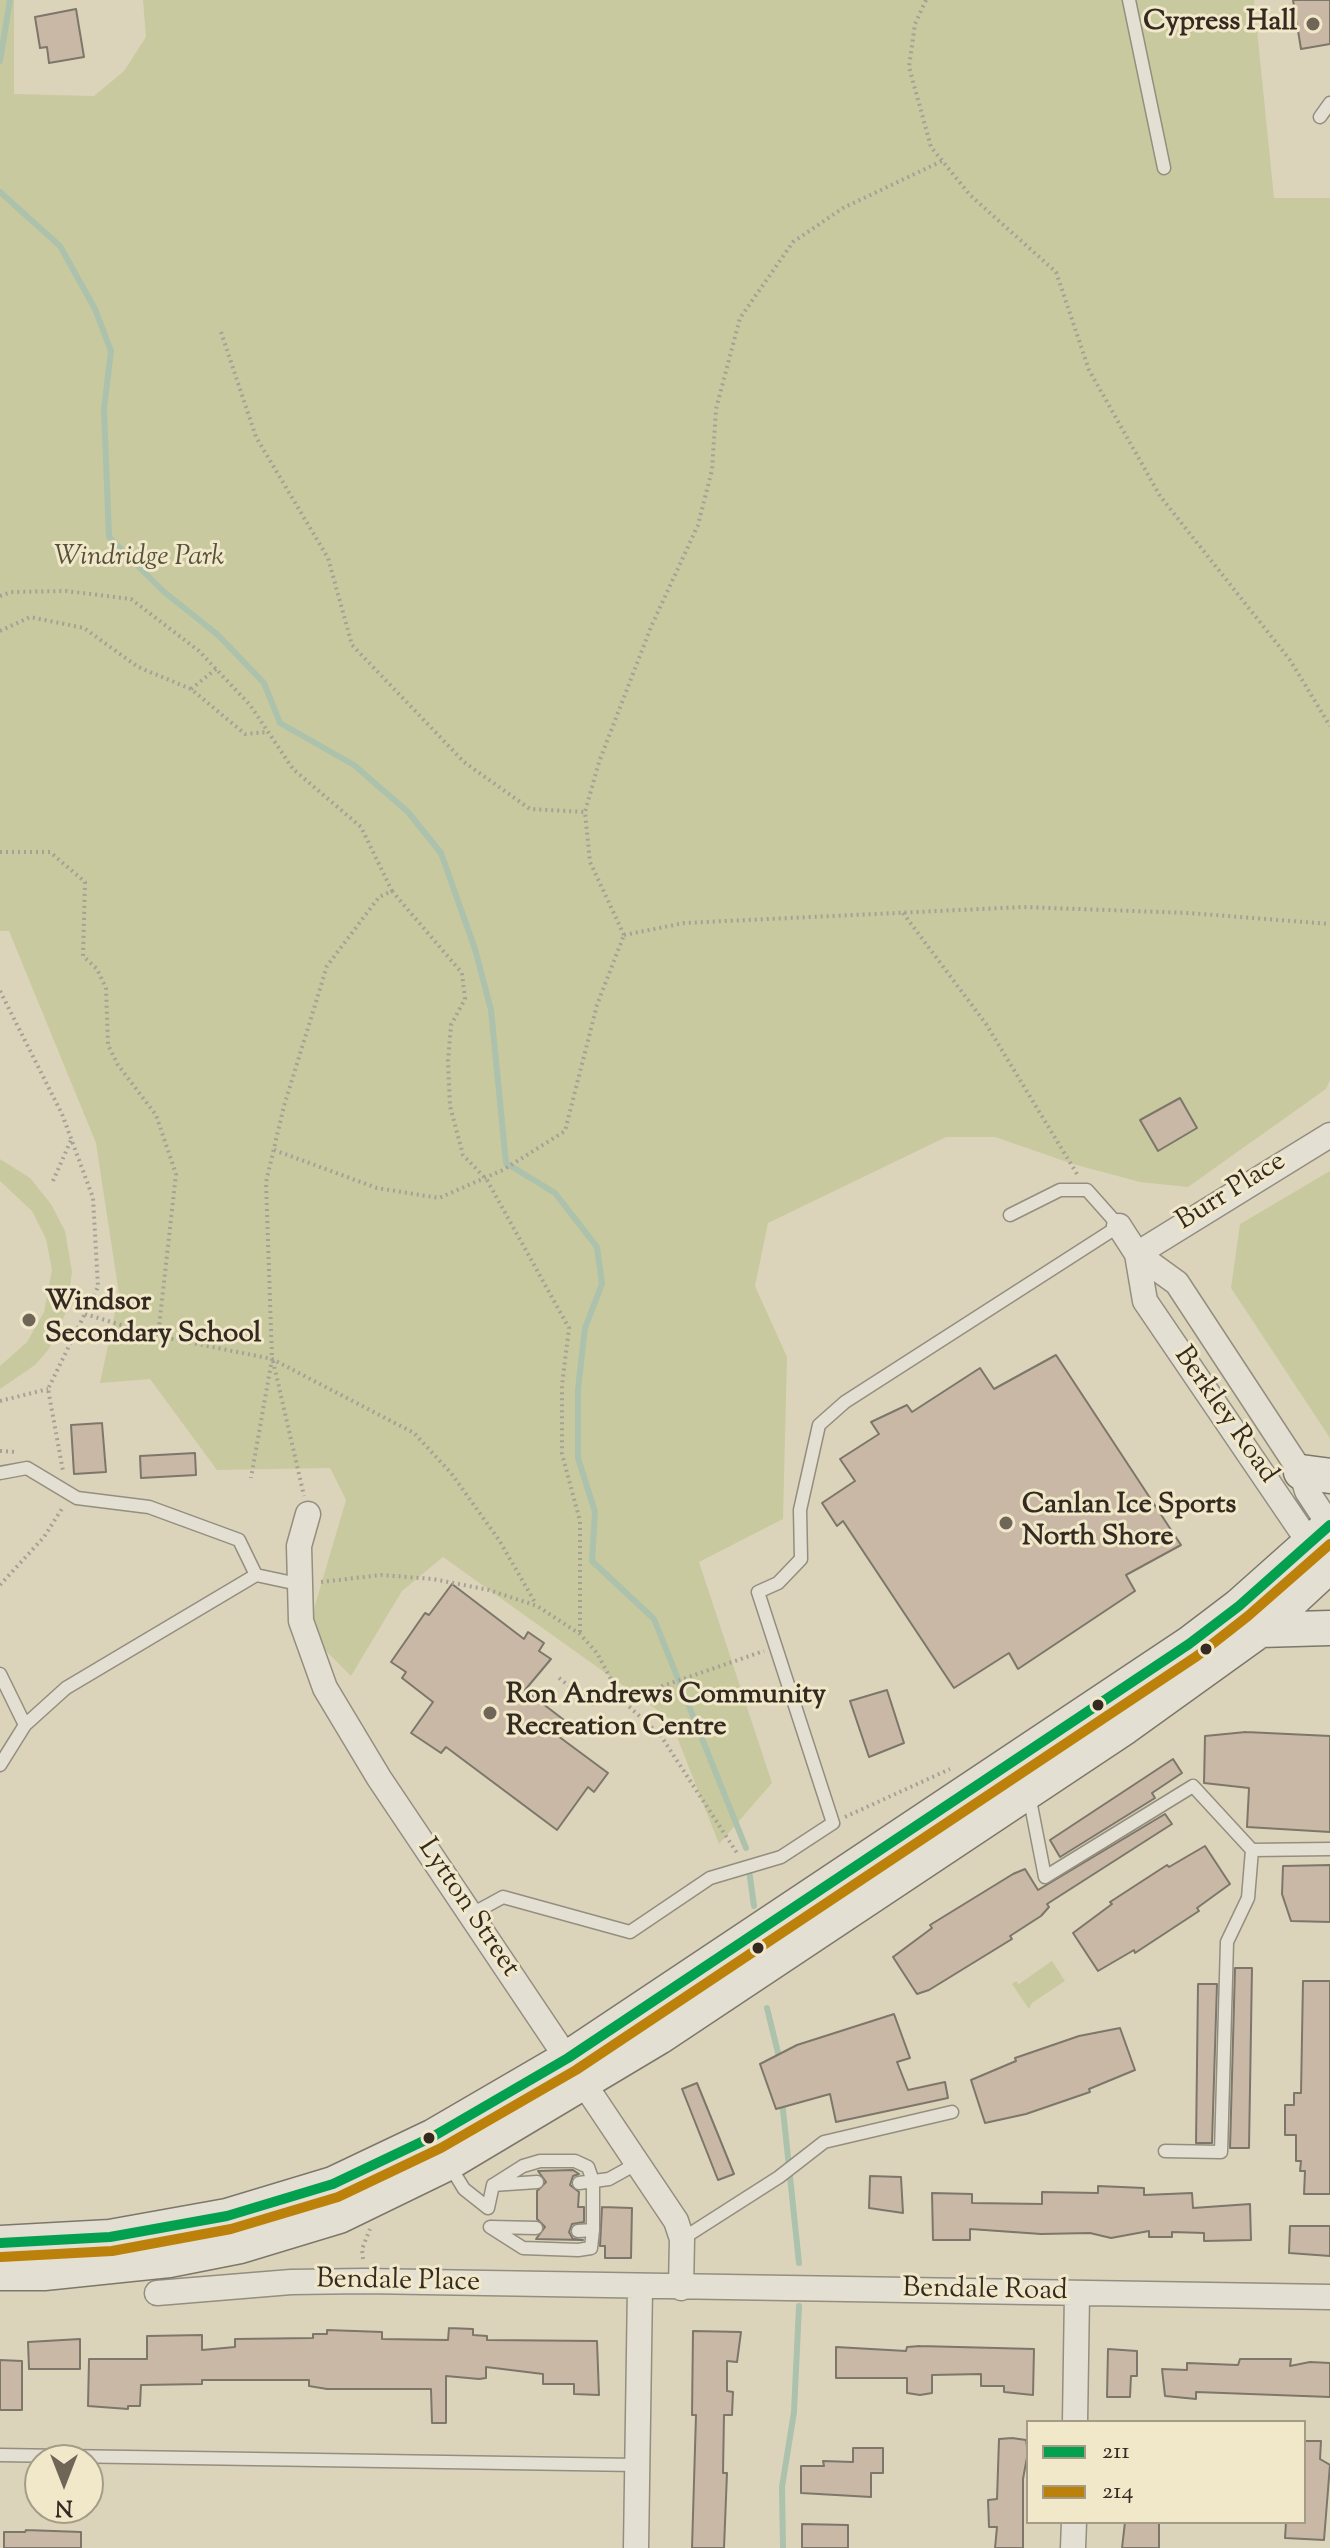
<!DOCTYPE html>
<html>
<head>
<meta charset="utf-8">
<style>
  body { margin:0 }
  #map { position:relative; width:1330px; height:2548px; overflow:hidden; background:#dcd4ba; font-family:"Sorts Mill Goudy",serif }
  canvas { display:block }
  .legend { position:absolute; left:1026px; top:2420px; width:280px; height:104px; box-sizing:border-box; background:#f1e8ca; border:2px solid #a59c87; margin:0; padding:10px 14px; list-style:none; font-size:24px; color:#342a22 }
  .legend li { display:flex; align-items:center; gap:16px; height:40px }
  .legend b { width:40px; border:2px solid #a59c87 }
  .north { position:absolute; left:24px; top:2444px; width:80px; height:80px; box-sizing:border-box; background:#f1e8ca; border:2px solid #a59c87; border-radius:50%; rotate:180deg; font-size:22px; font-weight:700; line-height:32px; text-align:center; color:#342a22 }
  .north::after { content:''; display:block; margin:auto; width:28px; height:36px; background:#6f6657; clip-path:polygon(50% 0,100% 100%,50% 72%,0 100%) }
</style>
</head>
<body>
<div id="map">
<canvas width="1330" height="2548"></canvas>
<ul class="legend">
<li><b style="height:10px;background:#03a04f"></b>211</li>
<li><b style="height:10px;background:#bc810a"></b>214</li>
</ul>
<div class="north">N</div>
</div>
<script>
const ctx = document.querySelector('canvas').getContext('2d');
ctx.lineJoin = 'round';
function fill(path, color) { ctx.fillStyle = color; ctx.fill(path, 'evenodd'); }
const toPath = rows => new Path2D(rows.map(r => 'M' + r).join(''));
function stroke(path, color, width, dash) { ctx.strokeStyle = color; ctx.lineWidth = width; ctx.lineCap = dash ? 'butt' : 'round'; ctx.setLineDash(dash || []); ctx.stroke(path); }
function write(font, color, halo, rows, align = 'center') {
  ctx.font = font + ' "Sorts Mill Goudy",serif'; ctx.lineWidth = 6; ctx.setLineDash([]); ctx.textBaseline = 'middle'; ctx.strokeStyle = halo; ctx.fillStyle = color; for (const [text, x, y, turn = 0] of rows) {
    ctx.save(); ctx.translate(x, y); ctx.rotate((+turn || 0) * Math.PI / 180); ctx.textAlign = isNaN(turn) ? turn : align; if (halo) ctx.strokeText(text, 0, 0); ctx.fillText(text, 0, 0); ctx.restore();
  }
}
fill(toPath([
  [0,0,14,0,14,94,94,96,124,71,146,37,143,0,1254,0,1274,198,1330,198,1330,1080,1326,1089,1188,1187,1140,1182,1073,1164,995,1137,946,1137,768,1223,755,1286,787,1357,783,1519,699,1562,772,1783,719,1844,670,1719,443,1557,402,1591,351,1676,319,1644,313,1612,346,1500,330,1468,217,1470,150,1379,100,1383,119,1294,96,1143,9,931,0,931],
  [0,1159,30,1178,51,1204,65,1231,72,1272,67,1310,49,1349,35,1365,0,1389,0,1366,27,1342,44,1312,52,1270,46,1239,32,1211,0,1181],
  [1330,1171,1330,1438,1231,1288,1240,1224],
  [1052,1961,1065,1981,1032,2003,1029,2009,1012,1984,1016,1981,1019,1984]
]), '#c8c99f');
stroke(toPath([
  [0,61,10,0],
  [0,192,60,246,95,309,111,351,104,409,109,537,163,591,218,635,264,683,280,723,354,765,408,812,441,853,475,949,491,1010,506,1163,555,1193,597,1247,602,1284,585,1328,578,1389,578,1458,595,1512,592,1561,654,1619,746,1848],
  [749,1870,754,1906],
  [767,2008,780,2061],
  [782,2100,799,2263],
  [783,2548,782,2487,794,2412,799,2306]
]), '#acc2ac', 6);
const building = toPath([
  [1293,0,1330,0,1330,44,1301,49,1293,0],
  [76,9,84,57,49,63,47,47,40,48,35,17,76,9],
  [1180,1098,1197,1128,1158,1151,1140,1120,1180,1098],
  [1056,1355,1181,1545,1126,1575,1135,1591,1018,1669,1009,1653,954,1688,843,1521,837,1526,822,1503,855,1481,840,1459,879,1434,871,1422,907,1405,912,1412,980,1368,994,1389,1056,1355],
  [102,1423,106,1472,74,1474,71,1425,102,1423],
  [195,1453,196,1475,141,1478,140,1456,195,1453],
  [452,1584,524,1639,528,1632,544,1643,539,1651,551,1659,525,1690,564,1720,554,1733,608,1773,594,1792,588,1787,557,1830,446,1747,441,1753,411,1733,433,1702,402,1678,406,1672,391,1662,425,1613,429,1615,452,1584],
  [887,1690,904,1743,869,1757,850,1701,887,1690],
  [1246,1732,1330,1736,1330,1832,1247,1827,1249,1788,1204,1783,1205,1736,1246,1732],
  [1173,1759,1182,1773,1152,1793,1155,1798,1060,1857,1050,1840,1173,1759],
  [1165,1814,1172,1824,1047,1904,1049,1907,1041,1916,1010,1936,1012,1939,929,1990,917,1994,893,1957,932,1928,930,1925,1013,1874,1025,1869,1038,1890,1165,1814],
  [1205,1846,1230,1884,1197,1908,1199,1911,1135,1953,1134,1950,1098,1971,1073,1933,1112,1904,1110,1902,1167,1865,1169,1867,1205,1846],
  [1330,1865,1330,1922,1291,1921,1282,1894,1283,1866,1330,1865],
  [1235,1968,1252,1968,1249,2148,1230,2148,1235,1968],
  [1303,1981,1330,1981,1330,2194,1304,2194,1305,2171,1300,2171,1301,2161,1296,2161,1296,2135,1285,2135,1285,2105,1294,2105,1294,2093,1301,2093,1303,1981],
  [1198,1984,1217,1984,1212,2143,1196,2143,1198,1984],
  [894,2014,910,2058,897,2062,908,2090,945,2082,948,2098,836,2122,830,2094,776,2109,760,2064,797,2045,894,2014],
  [1120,2028,1135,2070,1089,2089,1090,2092,1026,2114,985,2123,971,2080,1016,2061,1015,2058,1079,2036,1120,2028],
  [697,2083,734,2174,718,2180,682,2089,697,2083],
  [573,2170,579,2174,573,2176,570,2185,579,2192,578,2207,584,2207,584,2222,572,2224,569,2232,573,2239,583,2240,536,2239,545,2227,537,2219,537,2191,546,2182,538,2171,573,2170],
  [870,2176,901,2177,903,2213,869,2208,870,2176],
  [1098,2186,1144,2188,1144,2195,1192,2193,1193,2208,1250,2204,1251,2240,1204,2241,1204,2233,1172,2232,1172,2237,1149,2237,1149,2231,1111,2238,1090,2233,1041,2234,970,2229,970,2240,933,2240,932,2193,972,2194,972,2203,1042,2204,1042,2192,1098,2193,1098,2186],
  [602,2207,632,2208,631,2258,605,2258,605,2246,600,2246,602,2207],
  [1290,2226,1330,2226,1330,2256,1289,2253,1290,2226],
  [449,2328,473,2329,473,2335,487,2336,487,2340,597,2341,599,2395,574,2394,574,2384,543,2384,543,2374,486,2367,486,2378,479,2379,446,2376,446,2423,432,2423,431,2389,327,2389,309,2386,309,2380,202,2380,202,2384,141,2385,140,2406,128,2406,128,2409,88,2406,89,2359,147,2359,147,2336,202,2335,202,2350,235,2347,235,2339,313,2338,313,2334,327,2334,327,2330,382,2332,382,2339,448,2340,449,2328],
  [693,2331,741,2332,737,2362,727,2361,727,2391,733,2392,732,2415,724,2415,723,2473,727,2473,724,2548,692,2548,696,2415,692,2415,693,2331],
  [80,2339,80,2369,29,2369,28,2342,80,2339],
  [920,2346,1034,2349,1033,2395,1004,2392,1004,2386,981,2386,981,2374,932,2375,932,2393,920,2395,907,2393,907,2378,836,2378,836,2347,906,2351,907,2347,920,2346],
  [1108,2349,1137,2351,1137,2376,1131,2376,1130,2397,1107,2397,1108,2349],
  [1240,2359,1291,2359,1290,2366,1310,2362,1330,2363,1330,2397,1196,2392,1196,2399,1165,2396,1162,2369,1187,2370,1187,2363,1238,2365,1240,2359],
  [0,2360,22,2361,22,2410,0,2410,0,2360],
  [1012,2438,1026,2440,1028,2452,1023,2479,1023,2548,995,2548,997,2527,989,2527,988,2500,997,2499,999,2439,1012,2438],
  [1304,2441,1321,2441,1320,2459,1330,2465,1324,2540,1285,2538,1286,2522,1304,2522,1304,2441],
  [853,2448,883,2448,883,2473,871,2473,871,2497,801,2493,801,2466,824,2466,823,2461,853,2462,853,2448],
  [1125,2522,1159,2522,1159,2548,1122,2548,1125,2522],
  [802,2524,848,2525,848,2548,802,2548,802,2524],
  [26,2530,81,2532,81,2548,4,2548,4,2532,25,2532,26,2530]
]);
fill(building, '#c9b8a5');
stroke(building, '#7c776a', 2);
const lane = toPath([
  [1129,0,1164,168],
  [1320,117,1330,103],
  [0,1473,27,1468,77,1498,149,1507,239,1540,256,1575],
  [0,1674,25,1725],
  [0,1765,25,1725,66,1688,256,1575,298,1584],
  [1029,1795,1045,1877,1193,1786,1252,1850],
  [470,1915,503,1897,630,1932,710,1878,781,1857,833,1823,758,1592,778,1583,801,1559,800,1510,819,1425,845,1402,1119,1226,1087,1190,1060,1190,1010,1215],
  [1165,2151,1221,2152,1227,1942,1248,1898,1252,1850,1330,1849],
  [450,2166,464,2189,488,2208,493,2185,537,2182],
  [579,2183,609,2179,636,2164],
  [493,2185,523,2166,540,2161,575,2161,588,2167,593,2181,593,2230,578,2231],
  [490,2227,523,2248,578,2250,591,2248,593,2230],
  [491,2227,536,2228],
  [682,2239,779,2177,824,2142,952,2112],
  [0,2455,636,2465]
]);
const street = toPath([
  [1119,1226,1137,1254,1177,1283,1301,1472,1307,1491,1330,1526],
  [1137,1254,1145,1301,1317,1554],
  [1137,1254,1330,1135],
  [308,1514,299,1546,301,1621,325,1688,379,1778,676,2221,682,2239,681,2288],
  [157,2293,291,2282,365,2281,1330,2297],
  [1075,2422,1077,2294],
  [636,2548,640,2287],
  [1073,2548,1074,2522]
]);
const secondary = toPath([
  [1301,1472,1330,1476],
  [1260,1630,1330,1628],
  [0,2243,110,2237,227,2216,333,2184,434,2136,568,2058,1189,1644,1239,1606,1330,1525],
  [0,2273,44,2273,169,2260,240,2246,339,2216,448,2163,659,2037,1125,1727,1260,1630,1330,1565]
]);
stroke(lane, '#938e7f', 15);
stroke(street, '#938e7f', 27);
stroke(secondary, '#7c776a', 37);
stroke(toPath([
  [926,0,915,24,909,67,931,147,970,195,1056,272,1089,370,1160,496,1290,660,1330,726],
  [221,332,256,437,328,558,352,645,464,762,530,809,585,812],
  [0,596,11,592,66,591,131,599,199,651,250,705,293,769,361,827,392,891,379,897,327,966,284,1106,266,1182,272,1359,251,1478],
  [0,631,30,617,84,628,138,667,191,689,245,734,268,732],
  [191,689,216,669],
  [0,852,50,852,85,882,83,956,97,969,106,988,108,1045,118,1065,156,1115,176,1174,158,1336],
  [392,891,462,973,465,999,451,1025,448,1061,450,1106,463,1155,487,1180,569,1328,562,1385,562,1454,580,1521,580,1634],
  [903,913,986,1024,1077,1174],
  [624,935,590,862,585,812,599,762,651,627,698,525,712,470,716,409,740,318,793,242,843,208,942,161],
  [624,935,684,923,1023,907,1189,913,1330,924],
  [0,991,62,1114,93,1198,98,1287,48,1389,63,1471],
  [274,1150,377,1188,439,1198,503,1170,565,1131,597,1005,624,935],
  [53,1181,71,1140],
  [85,1314,158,1336,272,1359,414,1433,451,1473,499,1540,536,1604],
  [273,1361,304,1496],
  [0,1401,48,1389],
  [0,1451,18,1452],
  [321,1582,381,1575,433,1579,489,1590,537,1606,580,1634,597,1653,622,1700,661,1736,737,1853],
  [0,1585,44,1537,63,1507],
  [559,1678,592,1704,622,1700,764,1651],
  [845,1817,950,1769],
  [363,2259,362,2249,370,2229]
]), '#a5a197', 4, [2, 4]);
stroke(lane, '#e3dfd3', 12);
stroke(street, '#e3dfd3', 24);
stroke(secondary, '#e3dfd3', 34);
stroke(toPath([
  [0,2243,110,2237,227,2216,333,2184,434,2136,568,2058,1189,1644,1239,1606,1330,1525]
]), '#03a04f', 10);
stroke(toPath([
  [1,2257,112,2251,231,2229,338,2197,441,2148,576,2070,1197,1656,1248,1616,1330,1544]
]), '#bc810a', 10);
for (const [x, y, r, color] of [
  [1313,24,8,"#6f6657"],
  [29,1320,8,"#6f6657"],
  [1006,1523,8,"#6f6657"],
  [1206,1649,7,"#342a22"],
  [1098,1705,7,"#342a22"],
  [490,1713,8,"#6f6657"],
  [758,1948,7,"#342a22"],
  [429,2138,7,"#342a22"]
]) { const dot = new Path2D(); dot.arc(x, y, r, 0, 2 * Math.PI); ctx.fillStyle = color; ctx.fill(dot); stroke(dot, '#f1e8ca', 3); }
write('bold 28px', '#342a22', '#f1e8ca', [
  ["Cypress Hall",1297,24,"right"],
  ["Windsor",45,1304],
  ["Secondary School",45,1336],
  ["Canlan Ice Sports",1022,1507],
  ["North Shore",1022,1539],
  ["Ron Andrews Community",506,1697],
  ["Recreation Centre",506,1729]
], 'left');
write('italic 28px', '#55503c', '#f1e8ca', [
  ["Windridge Park",139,559]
]);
write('28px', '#342a22', '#f1e8ca', [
  ["Burr Place",1232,1193,-32],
  ["Berkley Road",1224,1416,55],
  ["Lytton Street",467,1909,56],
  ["Bendale Place",398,2283,1],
  ["Bendale Road",985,2292,1]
]);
</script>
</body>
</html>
